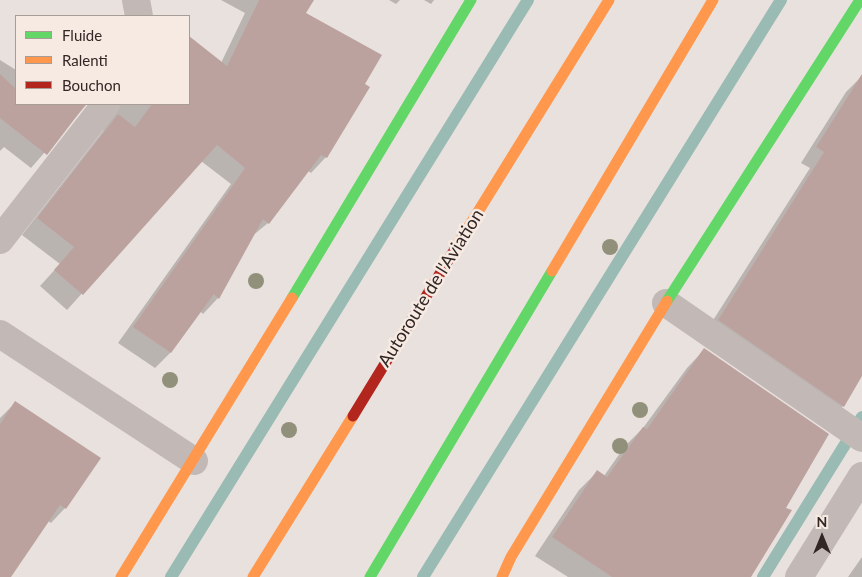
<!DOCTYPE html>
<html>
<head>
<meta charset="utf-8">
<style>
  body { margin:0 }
  #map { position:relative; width:862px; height:577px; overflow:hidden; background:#e9e1dd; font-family:Lato,sans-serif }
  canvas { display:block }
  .legend { position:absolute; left:15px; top:15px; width:175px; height:90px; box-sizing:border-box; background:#f7eae3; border:1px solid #a89c97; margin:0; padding:6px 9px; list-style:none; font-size:15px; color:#322725 }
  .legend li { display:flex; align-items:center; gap:10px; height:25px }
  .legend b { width:25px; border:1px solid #a89c97 }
  .north { position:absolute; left:797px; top:512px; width:50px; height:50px; -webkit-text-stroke:4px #f7eae3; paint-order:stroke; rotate:0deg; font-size:14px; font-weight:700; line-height:20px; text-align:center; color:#322725 }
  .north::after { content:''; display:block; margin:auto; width:18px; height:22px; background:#322725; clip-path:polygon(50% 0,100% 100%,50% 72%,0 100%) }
</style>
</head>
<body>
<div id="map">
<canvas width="862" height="577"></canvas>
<ul class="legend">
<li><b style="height:6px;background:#63d668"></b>Fluide</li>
<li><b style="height:6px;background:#ff974d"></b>Ralenti</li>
<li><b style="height:6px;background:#b3261e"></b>Bouchon</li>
</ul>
<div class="north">N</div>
</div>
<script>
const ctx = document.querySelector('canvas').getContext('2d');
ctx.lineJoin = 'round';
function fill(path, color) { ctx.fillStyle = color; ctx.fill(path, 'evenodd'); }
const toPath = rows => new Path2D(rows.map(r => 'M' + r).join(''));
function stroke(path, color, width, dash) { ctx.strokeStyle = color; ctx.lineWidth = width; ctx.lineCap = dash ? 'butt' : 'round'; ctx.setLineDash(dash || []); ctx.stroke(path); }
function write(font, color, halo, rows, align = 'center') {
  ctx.font = font + ' Lato,sans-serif'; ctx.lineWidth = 5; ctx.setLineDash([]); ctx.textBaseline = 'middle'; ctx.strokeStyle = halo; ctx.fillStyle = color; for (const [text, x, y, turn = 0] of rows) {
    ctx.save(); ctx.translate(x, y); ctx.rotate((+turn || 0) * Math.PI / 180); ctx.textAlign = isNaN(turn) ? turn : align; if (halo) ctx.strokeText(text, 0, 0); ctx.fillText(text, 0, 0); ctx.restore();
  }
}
fill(toPath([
  [221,0,312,0,305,13,326,157,311,173,308,171,268,223,251,237,218,298,203,314,200,311,170,353,155,368,118,343,231,184,201,161,67,310,40,286,60,264,22,235,103,131,106,123,102,104,189,104,189,37,221,63,245,13],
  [389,0,400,0,396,4],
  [424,0,434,0,431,4],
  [0,60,16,70,16,104,87,104,31,168,4,147,0,151],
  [862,76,862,374,843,406,828,422,703,336,810,168,801,163,846,92],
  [704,350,747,577,568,577,535,556,579,490,597,472,604,476,625,446,643,428,687,368],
  [15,403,65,508,51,523,48,521,9,577,0,577,0,418],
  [862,557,862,577,848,577]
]), '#0003');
stroke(toPath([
  [171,577,528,0],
  [423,577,781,0],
  [763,577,862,417]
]), '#99bbb4', 12);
fill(toPath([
  [259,0,314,0,306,13,382,55,365,84,370,87,327,158,321,155,269,224,263,219,219,299,214,294,171,353,133,327,245,168,217,145,83,295,54,270,74,247,37,218,118,114,135,127,152,104,189,104,189,36,227,66],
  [0,74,16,89,16,104,86,104,47,155,0,118],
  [862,74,862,376,844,407,718,320,824,152,816,147],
  [704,348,829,434,786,508,792,510,751,577,612,577,552,537,597,470,607,477,643,427,647,429],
  [15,401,101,458,66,509,60,505,11,577,0,577,0,424]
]), '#bca29f');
stroke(toPath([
  [136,0,139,16],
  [0,240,106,104],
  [666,303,862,438],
  [0,334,194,461],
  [799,577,862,476]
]), '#c2b9b6', 28);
stroke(toPath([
  [292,298,471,0],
  [667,301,860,0],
  [370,577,552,271]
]), '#63d668', 11);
stroke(toPath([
  [455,249,609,0],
  [552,271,713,0],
  [121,577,292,298],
  [253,577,353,416],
  [502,577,511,557,667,301]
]), '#ff974d', 11);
stroke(toPath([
  [353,416,455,249]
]), '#b3261e', 11);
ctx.fillStyle = '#91917b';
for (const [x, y] of [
  [610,247],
  [256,281],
  [170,380],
  [640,410],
  [289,430],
  [620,446]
]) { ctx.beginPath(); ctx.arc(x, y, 8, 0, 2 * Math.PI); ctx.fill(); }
write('18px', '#322725', '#f7eae3', [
  ["Autoroute de l'Aviation",431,288,-58]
]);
</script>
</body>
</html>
